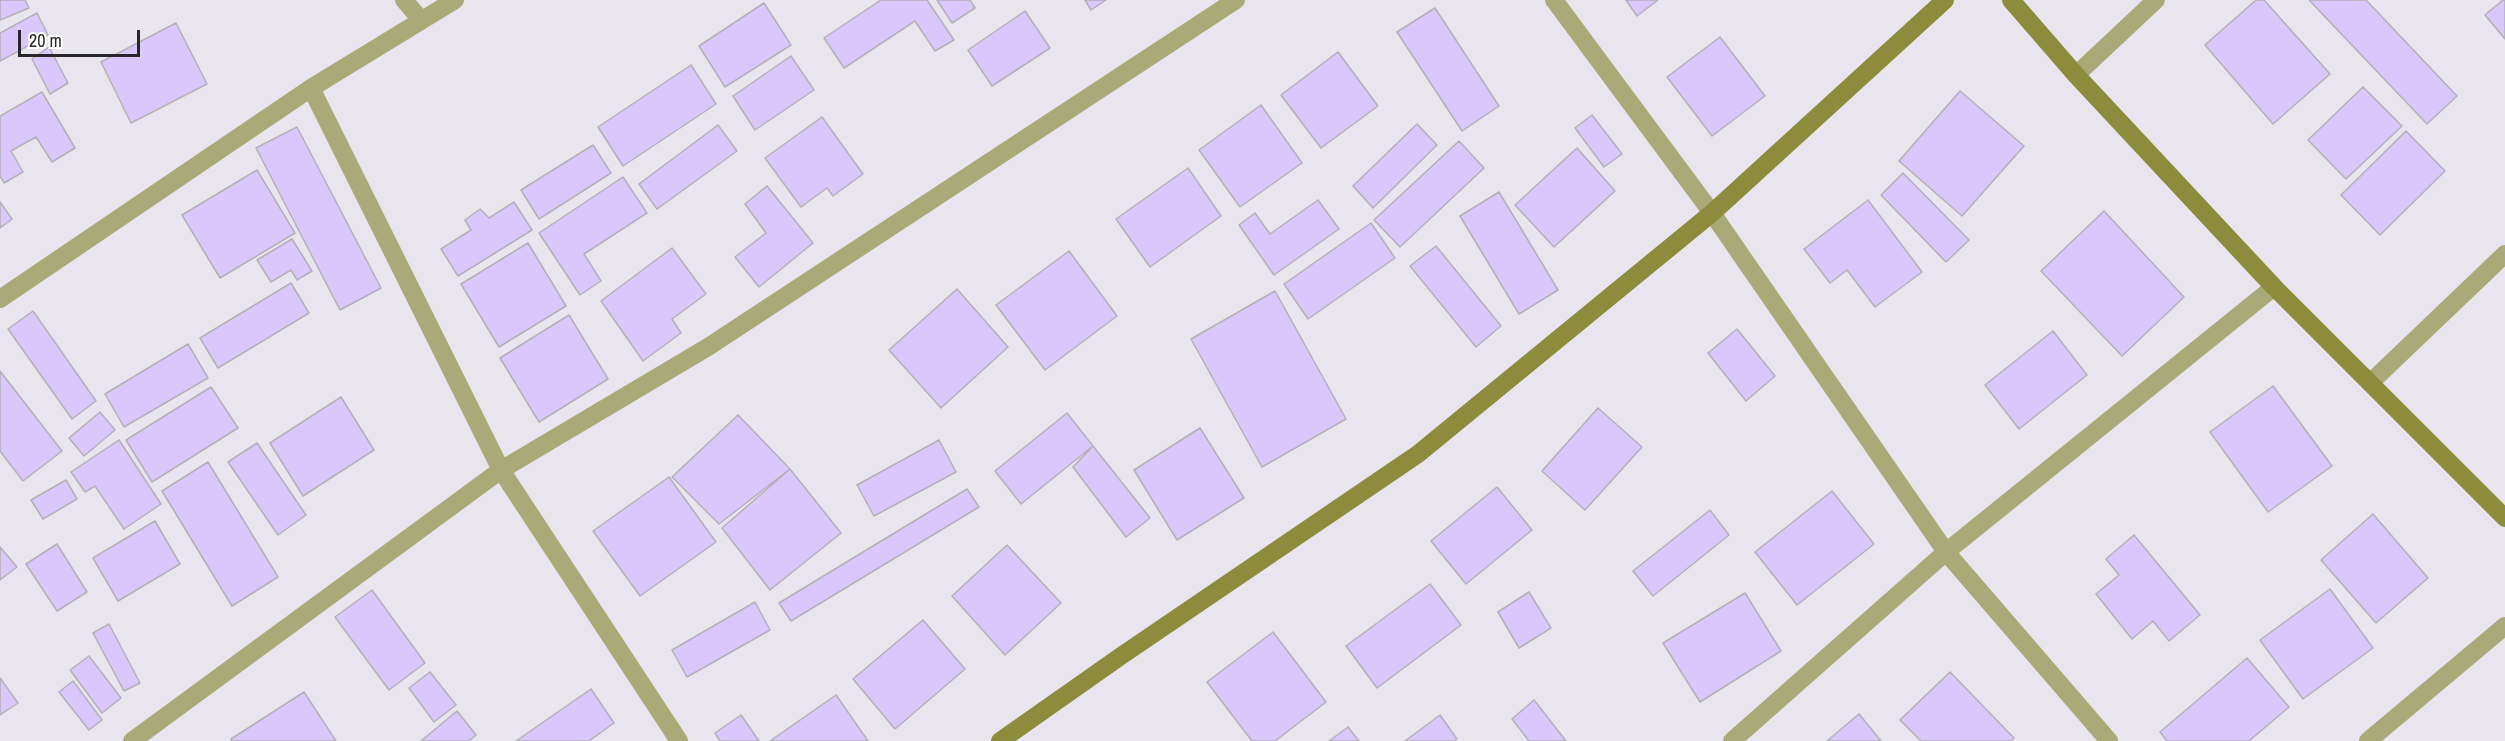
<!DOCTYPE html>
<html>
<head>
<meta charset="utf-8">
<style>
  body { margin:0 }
  #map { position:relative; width:2505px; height:741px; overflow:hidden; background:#e8e5ee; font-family:"Archivo Narrow",sans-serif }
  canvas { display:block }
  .scale { position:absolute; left:18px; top:30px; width:122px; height:27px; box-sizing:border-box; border:3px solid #27262a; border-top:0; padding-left:8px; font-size:18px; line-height:21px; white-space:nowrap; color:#27262a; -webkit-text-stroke:4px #fff; paint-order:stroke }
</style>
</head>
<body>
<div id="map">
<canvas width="2505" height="741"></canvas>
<div class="scale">20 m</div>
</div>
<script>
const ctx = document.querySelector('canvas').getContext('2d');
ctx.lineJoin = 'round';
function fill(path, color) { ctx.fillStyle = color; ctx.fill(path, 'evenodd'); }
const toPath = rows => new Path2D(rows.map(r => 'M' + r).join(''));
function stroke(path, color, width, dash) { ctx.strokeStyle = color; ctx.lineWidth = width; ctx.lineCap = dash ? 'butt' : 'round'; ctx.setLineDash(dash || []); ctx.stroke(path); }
const building = toPath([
  [0,0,25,0,29,8,0,20,0,0],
  [881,0,927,0,954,40,935,51,915,21,844,68,824,38,881,0],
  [937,0,970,0,975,8,952,23,937,0],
  [1085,0,1106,0,1091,10,1085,0],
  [1626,0,1658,0,1637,16,1626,0],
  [2256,0,2264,0,2330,74,2273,124,2205,45,2256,0],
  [2309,0,2366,0,2457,96,2427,124,2309,0],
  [2503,0,2505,0,2505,39,2485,15,2503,0],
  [764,3,791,45,725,87,699,46,764,3],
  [1435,8,1499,106,1462,131,1397,32,1435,8],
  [1025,11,1050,48,992,86,968,50,1025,11],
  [37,13,48,35,0,61,0,33,37,13],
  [176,23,207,84,131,123,101,62,176,23],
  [1720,37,1765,96,1712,136,1667,77,1720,37],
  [49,47,68,83,50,94,32,59,49,47],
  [1338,52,1378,106,1321,148,1281,95,1338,52],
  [791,56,814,90,755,130,733,96,791,56],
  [691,65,716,104,623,166,598,127,691,65],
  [2363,87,2402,126,2346,179,2308,140,2363,87],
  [1960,91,2024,146,1962,216,1899,161,1960,91],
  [42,92,75,148,52,162,36,137,11,151,23,172,4,183,0,176,0,116,42,92],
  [1261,105,1302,163,1240,207,1199,150,1261,105],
  [1592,115,1622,154,1604,167,1575,128,1592,115],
  [822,117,863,174,833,196,827,188,801,207,765,158,822,117],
  [1417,124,1437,145,1373,208,1353,186,1417,124],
  [718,125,737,151,657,209,639,184,718,125],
  [297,127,381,288,340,310,256,148,297,127],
  [2406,131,2445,171,2380,235,2341,195,2406,131],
  [1459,141,1484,168,1400,247,1374,220,1459,141],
  [593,145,611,173,539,219,521,190,593,145],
  [1577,148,1615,191,1554,247,1515,205,1577,148],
  [1188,168,1221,216,1150,267,1116,219,1188,168],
  [257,170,295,233,220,278,182,215,257,170],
  [1903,173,1969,240,1946,262,1881,195,1903,173],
  [623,177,647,213,584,254,601,281,580,295,539,233,623,177],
  [767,186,813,243,759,287,735,257,766,233,745,204,767,186],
  [1499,192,1558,290,1519,314,1460,216,1499,192],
  [1318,200,1339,229,1274,275,1239,225,1255,213,1270,234,1318,200],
  [1868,200,1922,272,1875,307,1847,270,1830,283,1804,249,1868,200],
  [0,202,12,219,0,228,0,202],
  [514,202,532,230,458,276,441,249,471,230,465,220,480,209,489,218,514,202],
  [2104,211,2184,297,2122,356,2041,271,2104,211],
  [1371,223,1395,258,1308,319,1284,284,1371,223],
  [292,239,312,271,297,280,291,270,271,282,257,260,292,239],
  [528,243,566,306,499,347,461,284,528,243],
  [1436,246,1501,326,1476,347,1410,266,1436,246],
  [672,248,706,294,672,319,681,333,643,361,601,301,672,248],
  [1069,251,1117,316,1045,370,996,305,1069,251],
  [291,283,309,313,218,368,200,338,291,283],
  [957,289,1008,347,941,408,889,350,957,289],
  [1275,291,1346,419,1262,467,1191,339,1275,291],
  [33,311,96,401,72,419,8,329,33,311],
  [569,315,608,379,539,422,500,358,569,315],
  [1737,329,1775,376,1746,401,1708,353,1737,329],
  [2053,331,2087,375,2019,429,1985,385,2053,331],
  [188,344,208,378,124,427,105,394,188,344],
  [0,371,62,451,23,481,0,451,0,371],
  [2273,386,2332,466,2268,512,2210,432,2273,386],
  [211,387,238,428,152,482,126,440,211,387],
  [341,397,374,450,303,496,270,443,341,397],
  [1598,408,1642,447,1585,510,1542,471,1598,408],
  [100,412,115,430,84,456,69,438,100,412],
  [1067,413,1093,446,1021,504,995,471,1067,413],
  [738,415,790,469,719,524,672,477,738,415],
  [1200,428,1244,498,1177,540,1134,470,1200,428],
  [119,440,161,504,124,529,95,486,85,492,71,472,119,440],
  [939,440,956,472,874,516,857,485,939,440],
  [257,443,306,515,278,535,228,462,257,443],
  [1093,446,1150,518,1126,537,1073,467,1093,446],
  [208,462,278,577,232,606,162,491,208,462],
  [790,469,841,533,770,590,722,528,790,469],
  [669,477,716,542,640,596,593,531,669,477],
  [66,480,77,499,43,519,31,500,66,480],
  [1497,487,1532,530,1466,584,1431,541,1497,487],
  [967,489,979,507,791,621,779,603,967,489],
  [1832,491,1874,544,1797,605,1755,552,1832,491],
  [1710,510,1729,535,1653,596,1633,571,1710,510],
  [2373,514,2428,578,2376,623,2321,560,2373,514],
  [155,521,180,564,118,601,93,558,155,521],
  [2134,535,2200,615,2169,641,2153,621,2132,639,2096,594,2119,575,2106,559,2134,535],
  [57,544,87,592,57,611,26,564,57,544],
  [1007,545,1061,603,1005,655,952,596,1007,545],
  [0,547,17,567,0,580,0,547],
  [1430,584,1461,625,1377,688,1346,646,1430,584],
  [2330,589,2373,648,2303,699,2260,640,2330,589],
  [372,590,425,663,389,690,335,617,372,590],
  [1529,592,1551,628,1519,648,1498,612,1529,592],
  [1745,593,1781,651,1700,702,1663,643,1745,593],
  [755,602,770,630,687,677,672,650,755,602],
  [923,620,965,669,895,729,853,679,923,620],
  [109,624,140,683,124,691,93,633,109,624],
  [1273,632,1326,702,1275,741,1252,741,1207,682,1273,632],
  [89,656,121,698,102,713,70,670,89,656],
  [2247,658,2289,707,2249,741,2167,741,2160,732,2247,658],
  [430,672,456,705,434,722,409,688,430,672],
  [1950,672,2014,738,2011,741,1921,741,1900,720,1950,672],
  [0,678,18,703,0,715,0,678],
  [73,681,102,720,89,730,59,692,73,681],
  [591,689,614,723,589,741,516,741,591,689],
  [304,692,336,741,232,741,231,739,304,692],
  [836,695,868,741,770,741,836,695],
  [1534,700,1566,741,1529,741,1512,719,1534,700],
  [457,711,476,735,469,741,421,741,457,711],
  [1859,714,1881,741,1827,741,1859,714],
  [741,715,759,741,720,741,715,733,741,715],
  [1440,715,1457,739,1454,741,1405,741,1440,715],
  [1348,727,1359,741,1329,741,1348,727]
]);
fill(building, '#dac7fb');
stroke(building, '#b3b0b8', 1.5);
stroke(toPath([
  [404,0,421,20],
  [1554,0,1712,213,1946,552,2109,741],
  [2076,75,2156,0],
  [311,88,501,470,679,741],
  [0,299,311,88,455,0],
  [2370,383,2505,254],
  [132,741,501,470,708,347,1236,0],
  [1732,741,1946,552,2274,287],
  [2368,741,2505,626]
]), '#aaaa78', 18);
stroke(toPath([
  [2011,0,2076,75,2274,287,2505,518],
  [1000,741,1121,656,1418,454,1712,213,1945,0]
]), '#8d8c3c', 18);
</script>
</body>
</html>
